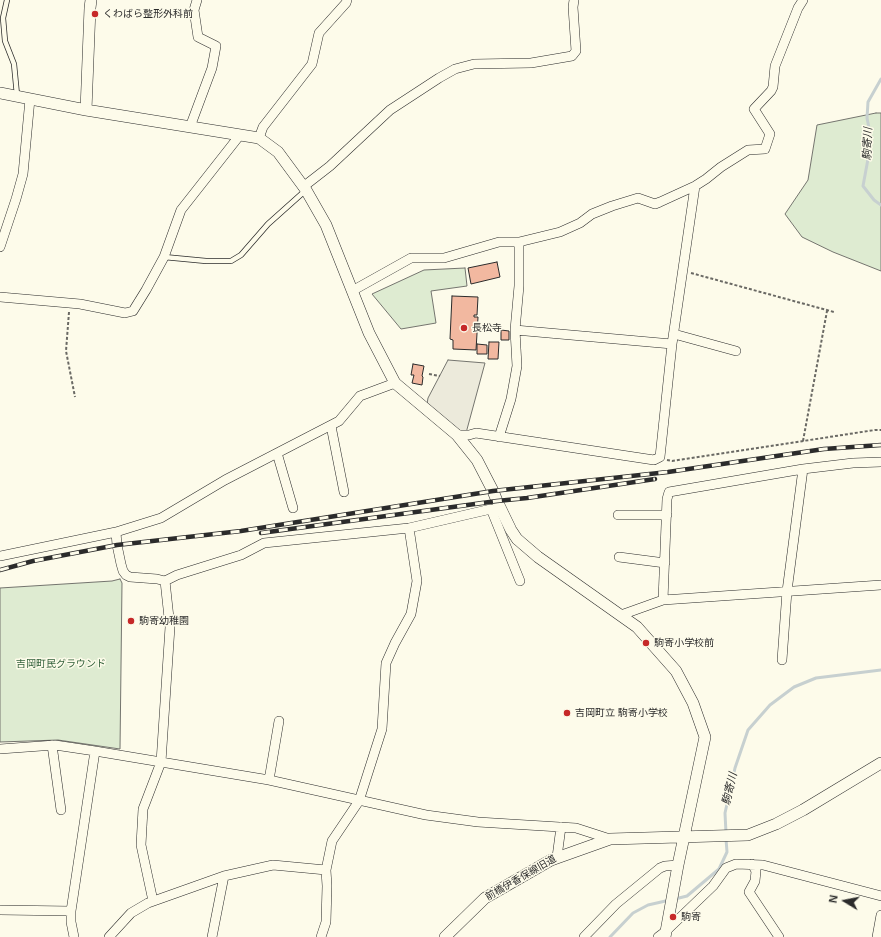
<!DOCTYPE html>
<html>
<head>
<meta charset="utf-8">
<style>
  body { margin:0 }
  #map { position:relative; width:881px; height:937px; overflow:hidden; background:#fdfbea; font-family:Helvetica,sans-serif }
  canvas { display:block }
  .north { position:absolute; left:825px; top:881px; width:40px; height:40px; -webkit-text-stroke:3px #fdfbea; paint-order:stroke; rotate:280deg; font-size:11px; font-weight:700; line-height:16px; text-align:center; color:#2b2b2b }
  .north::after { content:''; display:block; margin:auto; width:14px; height:18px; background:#2b2b2b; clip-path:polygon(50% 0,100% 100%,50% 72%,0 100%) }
</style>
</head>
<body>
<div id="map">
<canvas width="881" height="937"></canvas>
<div class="north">N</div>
</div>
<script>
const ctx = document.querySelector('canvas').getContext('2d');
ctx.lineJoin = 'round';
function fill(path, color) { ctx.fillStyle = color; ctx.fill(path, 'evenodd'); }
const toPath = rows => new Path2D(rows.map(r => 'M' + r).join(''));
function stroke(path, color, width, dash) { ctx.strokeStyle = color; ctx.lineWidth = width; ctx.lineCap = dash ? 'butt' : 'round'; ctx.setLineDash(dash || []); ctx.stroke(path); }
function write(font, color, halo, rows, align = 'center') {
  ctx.font = font + ' Helvetica,"Noto Sans JP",sans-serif'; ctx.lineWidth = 3; ctx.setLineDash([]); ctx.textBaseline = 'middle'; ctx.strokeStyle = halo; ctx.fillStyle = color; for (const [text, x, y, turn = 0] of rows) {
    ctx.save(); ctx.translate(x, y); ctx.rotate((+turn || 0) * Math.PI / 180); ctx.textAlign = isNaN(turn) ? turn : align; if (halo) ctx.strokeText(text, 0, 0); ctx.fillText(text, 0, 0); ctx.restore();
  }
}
const green = toPath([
  [876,113,881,113,881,271,833,252,802,237,785,214,808,180,817,125,876,113],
  [465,268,467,286,431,291,436,323,401,329,372,294,424,270,465,268],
  [120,579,122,583,120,749,58,740,0,742,0,588,112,581,120,579]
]);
fill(green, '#deebd1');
stroke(green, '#74746e', 1);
const parking = toPath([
  [448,360,485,363,466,433,459,433,427,404,428,398,448,360]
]);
fill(parking, '#eceadb');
stroke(parking, '#74746e', 1);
stroke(toPath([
  [881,79,868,102,867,118,869,128,868,145,868,159,863,186,874,200,881,205],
  [726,833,725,813,735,768,748,730,770,705,794,687,816,678,881,670],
  [675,899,687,896,719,869,727,852,726,839],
  [610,937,633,913,648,905,670,900]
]), '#c7d0d0', 3);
const building = toPath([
  [497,262,500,277,471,284,468,268,497,262],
  [452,296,478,297,477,315,474,315,474,317,478,317,476,350,453,349,453,340,450,339,452,296],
  [501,330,509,331,509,340,501,340,501,330],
  [489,342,499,342,498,359,488,359,489,342],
  [477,344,487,345,487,354,477,354,477,344],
  [413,364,424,366,422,376,423,377,422,385,412,383,414,375,411,375,413,364]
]);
fill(building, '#f2b8a0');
stroke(building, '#2b2b2b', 1);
const service = toPath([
  [7,0,3,18,5,41,14,64,17,95],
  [164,257,206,261,231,261,241,255,268,224,306,190]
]);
const minor = toPath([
  [190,127,212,68,216,46,198,37,194,10,197,0],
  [259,138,263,127,312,64,319,33,346,3,347,0],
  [303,187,330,166,390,110,439,78,455,69,474,64,531,63,572,56,576,51,573,7,574,0],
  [0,247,16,199,23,174,30,99],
  [352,291,411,258,444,258,499,242,519,242,560,232,580,223,592,214,612,206,638,198,655,204,660,202,695,186,706,179,721,167,748,150,765,149,770,134,754,109,771,91,773,87,775,66,798,8,803,0],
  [0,297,80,304,125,313,133,311,146,290,164,257,181,210,240,135],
  [515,330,672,344],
  [674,334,736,351],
  [331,426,344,492],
  [457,435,469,435,476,433,654,460,660,457,672,344,695,186],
  [499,437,511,399,517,366,515,330,519,286,519,242],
  [277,453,293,508],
  [618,515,667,515],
  [409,528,491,509,520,581],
  [116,532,117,545,121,564,123,571,126,575,130,577,157,579,165,581,177,575,241,555,264,543,409,528,417,581,411,614,395,643,386,663,382,729,359,801,332,841,326,870,327,886,326,922,321,937],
  [0,556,116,532,161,518,225,480,339,421,360,396,395,383],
  [619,557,665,563],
  [663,600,667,499,669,492,803,469,853,463,881,462],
  [621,615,663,600,881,585],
  [782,660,787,591,803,469],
  [52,745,61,810],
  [0,749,55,745,95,751,269,780,426,815,478,822,576,828,610,839],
  [269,780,279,721],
  [557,857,561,827],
  [752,864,756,871,755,881,749,892,779,937],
  [153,901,141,845,143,809,161,762,170,627,165,581],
  [0,910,71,911],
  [74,937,71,922,71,911,95,751],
  [109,937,131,913,148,903,224,876,273,865,326,870],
  [212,937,224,876],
  [584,937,616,904,660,868,665,866,678,865],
  [658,937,666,931,713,886,726,868,736,864,763,865,881,896],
  [877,937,881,915]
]);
const tertiary = toPath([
  [0,93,86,110,259,138,278,152,306,190,326,225,369,333,395,383,457,435,477,460,493,491,497,501,511,530,517,539,538,557,637,627,676,671,693,703,705,737,678,865,665,937],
  [86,110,90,8,91,0],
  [445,937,485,898,551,860,610,839,748,835,776,824,803,810,881,763]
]);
stroke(service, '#2b2b2b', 6);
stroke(minor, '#2b2b2b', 10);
stroke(tertiary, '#2b2b2b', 12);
stroke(toPath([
  [691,273,834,312],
  [69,312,66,351,75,397],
  [429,374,440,376],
  [803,441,827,311],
  [667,460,672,461,875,430,881,430]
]), '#6a6964', 2, [3, 2]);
stroke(service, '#fdfbea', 4.5);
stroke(minor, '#fdfbea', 9);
stroke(tertiary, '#fdfbea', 11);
const rail = toPath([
  [261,533,497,501,527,498,655,479],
  [0,570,33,561,117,545,241,531,493,491,668,472,824,449,881,445]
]);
stroke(rail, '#2b2b2b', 4.5);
stroke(rail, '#fdfbea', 3, [9]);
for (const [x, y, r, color] of [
  [95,14,4,"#c62828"],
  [464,328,4,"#c62828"],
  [131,621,4,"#c62828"],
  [646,643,4,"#c62828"],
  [567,713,4,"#c62828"],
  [673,917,4,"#c62828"]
]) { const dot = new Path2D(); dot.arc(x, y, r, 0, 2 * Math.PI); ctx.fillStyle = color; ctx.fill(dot); stroke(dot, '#fdfbea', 1.5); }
write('10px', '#2b2b2b', '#fdfbea', [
  ["くわばら整形外科前",103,14],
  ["長松寺",472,328],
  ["駒寄幼稚園",139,621],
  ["駒寄小学校前",654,643],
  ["吉岡町立 駒寄小学校",575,713],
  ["駒寄",681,917]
], 'left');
write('10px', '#34623c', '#fdfbea', [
  ["吉岡町民グラウンド",61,664]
]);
write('10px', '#2b2b2b', '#fdfbea', [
  ["前橋伊香保線旧道",521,878,-30]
]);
write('italic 11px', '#2b2b2b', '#fdfbea', [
  ["駒寄川",868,144,-88],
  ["駒寄川",730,789,-77]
]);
</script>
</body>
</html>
